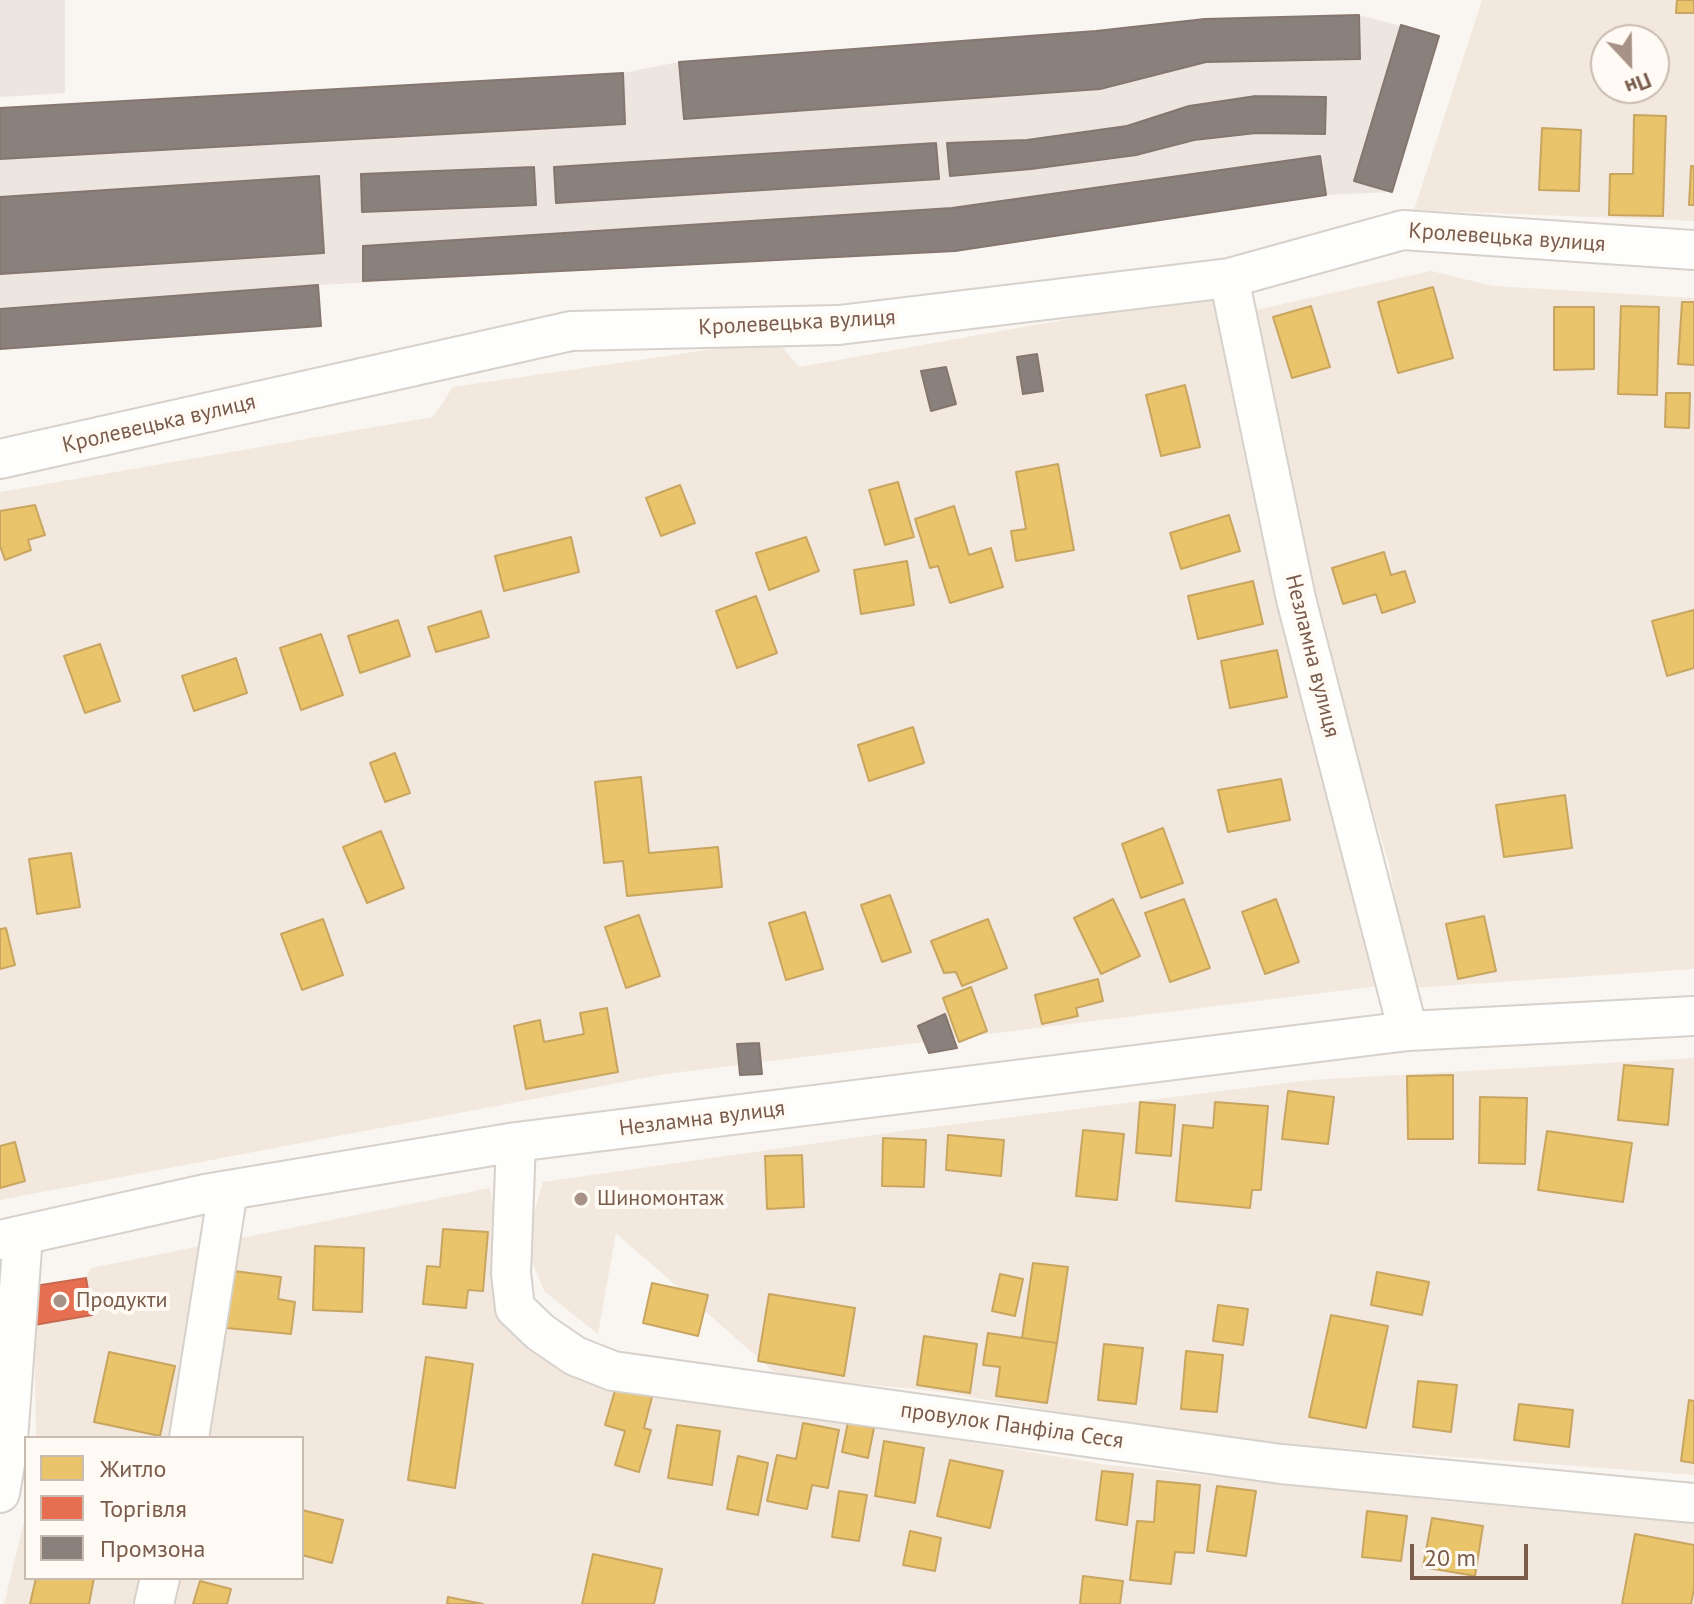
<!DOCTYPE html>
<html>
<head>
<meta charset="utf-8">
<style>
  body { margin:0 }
  #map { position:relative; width:1694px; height:1604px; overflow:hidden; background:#f9f5f0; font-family:"PT Sans",sans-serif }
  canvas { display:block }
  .legend { position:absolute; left:24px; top:1436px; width:280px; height:144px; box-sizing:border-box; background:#fffaf3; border:2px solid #cabbb1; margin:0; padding:10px 14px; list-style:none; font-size:24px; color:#7a5c4d }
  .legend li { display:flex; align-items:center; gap:16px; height:40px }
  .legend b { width:40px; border:2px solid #cabbb1 }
  .north { position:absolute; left:1590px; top:24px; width:80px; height:80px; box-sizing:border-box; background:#fffaf3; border:2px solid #cabbb1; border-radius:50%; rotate:158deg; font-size:22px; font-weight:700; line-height:32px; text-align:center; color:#7a5c4d }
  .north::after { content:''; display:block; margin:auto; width:28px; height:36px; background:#a69286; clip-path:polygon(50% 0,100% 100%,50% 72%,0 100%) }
  .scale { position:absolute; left:1410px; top:1544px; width:118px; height:36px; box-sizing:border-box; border:4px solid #7a5c4d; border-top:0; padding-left:10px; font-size:24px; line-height:28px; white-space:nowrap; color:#7a5c4d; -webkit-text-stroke:6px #fffaf3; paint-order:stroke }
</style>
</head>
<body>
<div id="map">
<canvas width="1694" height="1604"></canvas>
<ul class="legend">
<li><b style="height:22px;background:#e9c46a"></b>Житло</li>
<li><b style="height:22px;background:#e76f51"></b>Торгівля</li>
<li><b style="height:22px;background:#8a817c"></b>Промзона</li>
</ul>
<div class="north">Пн</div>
<div class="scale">20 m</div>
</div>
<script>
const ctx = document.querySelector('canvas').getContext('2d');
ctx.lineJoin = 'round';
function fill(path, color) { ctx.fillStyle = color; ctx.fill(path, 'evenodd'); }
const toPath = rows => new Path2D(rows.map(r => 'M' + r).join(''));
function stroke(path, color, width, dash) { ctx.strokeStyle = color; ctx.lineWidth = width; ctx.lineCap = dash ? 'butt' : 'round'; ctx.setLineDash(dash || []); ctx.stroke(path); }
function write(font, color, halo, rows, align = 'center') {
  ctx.font = font + ' "PT Sans",sans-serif'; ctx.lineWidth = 8; ctx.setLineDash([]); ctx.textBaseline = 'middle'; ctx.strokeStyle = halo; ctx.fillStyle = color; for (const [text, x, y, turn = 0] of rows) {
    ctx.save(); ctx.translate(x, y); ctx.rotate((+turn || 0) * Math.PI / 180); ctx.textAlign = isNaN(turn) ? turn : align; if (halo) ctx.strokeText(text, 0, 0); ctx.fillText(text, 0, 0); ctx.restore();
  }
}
fill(toPath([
  [1482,0,1694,0,1694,221,1414,210],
  [1606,40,1654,40,1654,88,1606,88],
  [1431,271,1493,286,1694,298,1694,969,1411,988,1389,864,1318,631,1251,311],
  [1220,292,1378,986,665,1074,0,1200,0,492,433,417,453,387,776,340,799,367],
  [1694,1058,1694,1475,1286,1444,1099,1419,935,1391,779,1376,616,1233,598,1334,544,1291,525,1244,543,1182,910,1130,1311,1080],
  [490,1188,499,1234,499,1311,745,1404,1101,1464,1455,1502,1694,1523,1694,1604,4,1604,26,1513,26,1578,302,1578,302,1438,36,1438,34,1325,92,1315,86,1278,91,1268]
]), '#f2e8de');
fill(toPath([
  [0,0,65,0,65,93,0,97],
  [1359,15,1439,36,1392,192,1326,195,955,251,318,285,321,326,0,349,0,108,623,73,679,62,1096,31,1205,19]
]), '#ede5e0');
const homes = toPath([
  [1677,0,1694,0,1694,13,1676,13,1677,0],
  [1634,115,1666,116,1663,216,1609,215,1610,174,1633,174,1634,115],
  [1542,128,1581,130,1579,191,1539,190,1542,128],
  [1691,166,1694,166,1694,205,1689,205,1691,166],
  [1433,287,1453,358,1398,373,1378,302,1433,287],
  [1682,302,1694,302,1694,365,1678,364,1682,302],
  [1311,306,1330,367,1292,378,1273,317,1311,306],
  [1621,306,1659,307,1657,395,1618,394,1621,306],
  [1554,307,1594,307,1594,369,1554,370,1554,307],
  [1185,385,1200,447,1161,456,1146,395,1185,385],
  [1666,393,1690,393,1689,428,1665,427,1666,393],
  [1058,464,1074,550,1016,561,1011,531,1026,529,1016,472,1058,464],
  [898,482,914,537,885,545,869,490,898,482],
  [680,485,695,523,661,536,646,498,680,485],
  [35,505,45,535,28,540,31,550,5,560,0,546,0,511,35,505],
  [954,506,969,555,991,548,1003,587,950,603,938,566,930,568,915,519,954,506],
  [1229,515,1240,551,1181,569,1170,533,1229,515],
  [571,537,579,572,504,591,495,556,571,537],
  [806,537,819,571,769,590,756,553,806,537],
  [1384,552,1391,575,1405,571,1415,602,1382,613,1376,594,1343,604,1332,568,1384,552],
  [907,561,914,605,861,614,854,570,907,561],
  [1253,581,1263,624,1198,639,1188,596,1253,581],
  [756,596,777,653,737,668,716,611,756,596],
  [1694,610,1694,668,1667,676,1652,621,1694,610],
  [481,611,489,637,436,652,428,627,481,611],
  [398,620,410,656,360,673,348,636,398,620],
  [321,634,343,695,301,710,280,648,321,634],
  [100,644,120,701,85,713,64,656,100,644],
  [1277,650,1287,697,1230,708,1221,661,1277,650],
  [236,658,247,693,194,711,182,676,236,658],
  [913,727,924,763,869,781,858,745,913,727],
  [395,753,410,793,385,802,370,763,395,753],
  [641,777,649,853,718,847,722,887,627,896,623,861,604,863,595,782,641,777],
  [1281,779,1290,820,1228,832,1218,790,1281,779],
  [1565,795,1572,848,1504,857,1496,805,1565,795],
  [1163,828,1183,883,1141,898,1122,844,1163,828],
  [381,831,404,888,367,903,343,847,381,831],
  [71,853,80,907,37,914,29,859,71,853],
  [890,895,911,952,882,962,861,905,890,895],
  [1113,899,1140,956,1101,974,1074,918,1113,899],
  [1184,899,1210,968,1170,982,1145,913,1184,899],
  [1276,899,1299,962,1265,974,1242,912,1276,899],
  [805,912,823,969,786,980,769,923,805,912],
  [639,915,660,976,626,988,605,927,639,915],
  [1484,916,1496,971,1458,979,1446,924,1484,916],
  [323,919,343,975,302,990,281,934,323,919],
  [988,919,1007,968,962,986,956,972,944,973,931,941,988,919],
  [6,928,15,965,0,969,0,929,6,928],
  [1098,979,1103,1001,1076,1008,1078,1016,1042,1024,1035,995,1098,979],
  [971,987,987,1031,959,1042,943,998,971,987],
  [607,1008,618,1072,526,1089,514,1026,540,1020,544,1042,584,1034,580,1013,607,1008],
  [1624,1065,1673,1069,1668,1125,1618,1120,1624,1065],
  [1453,1075,1453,1139,1408,1139,1407,1076,1453,1075],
  [1288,1091,1334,1097,1328,1144,1282,1139,1288,1091],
  [1480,1097,1527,1098,1525,1164,1479,1163,1480,1097],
  [1140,1102,1175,1105,1171,1156,1136,1153,1140,1102],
  [1215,1102,1268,1106,1261,1190,1252,1190,1250,1208,1176,1201,1183,1125,1213,1128,1215,1102],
  [1083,1130,1124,1134,1117,1200,1076,1196,1083,1130],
  [1547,1131,1632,1143,1623,1202,1538,1190,1547,1131],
  [948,1135,1004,1140,1001,1176,946,1170,948,1135],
  [883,1138,926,1140,924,1187,882,1186,883,1138],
  [15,1142,25,1181,0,1188,0,1146,15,1142],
  [802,1155,804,1207,767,1209,765,1156,802,1155],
  [443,1229,488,1232,483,1291,468,1290,466,1308,423,1304,427,1266,440,1267,443,1229],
  [315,1246,364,1248,362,1312,313,1310,315,1246],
  [1033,1263,1068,1267,1057,1343,1022,1338,1033,1263],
  [234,1271,281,1277,278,1299,295,1302,291,1334,226,1328,234,1271],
  [1377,1272,1429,1282,1422,1315,1371,1305,1377,1272],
  [1000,1274,1023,1279,1015,1316,992,1311,1000,1274],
  [652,1283,708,1295,698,1336,643,1323,652,1283],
  [769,1294,855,1308,844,1376,758,1361,769,1294],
  [1218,1305,1248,1309,1243,1345,1213,1341,1218,1305],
  [1331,1315,1388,1326,1366,1428,1309,1417,1331,1315],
  [988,1333,1057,1343,1047,1403,996,1396,1000,1367,983,1365,988,1333],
  [924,1336,977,1344,970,1393,917,1385,924,1336],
  [1104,1344,1143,1348,1136,1404,1098,1400,1104,1344],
  [1186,1351,1223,1355,1217,1412,1181,1409,1186,1351],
  [109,1352,175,1366,160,1436,94,1422,109,1352],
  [426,1357,473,1364,455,1488,408,1480,426,1357],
  [1418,1381,1457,1385,1451,1432,1413,1427,1418,1381],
  [616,1387,652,1397,644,1428,651,1430,639,1472,615,1465,625,1431,605,1425,616,1387],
  [1689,1400,1694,1401,1694,1463,1681,1461,1689,1400],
  [1519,1404,1573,1410,1569,1447,1514,1440,1519,1404],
  [848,1422,874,1428,868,1458,842,1452,848,1422],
  [803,1423,839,1430,828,1488,812,1485,807,1509,767,1501,777,1455,796,1459,803,1423],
  [677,1425,720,1431,712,1485,668,1478,677,1425],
  [884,1441,924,1448,915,1503,875,1496,884,1441],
  [738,1456,768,1463,758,1515,727,1509,738,1456],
  [950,1460,1003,1471,990,1528,937,1516,950,1460],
  [1102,1471,1133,1474,1127,1525,1096,1520,1102,1471],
  [1157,1481,1200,1485,1194,1553,1175,1552,1171,1584,1130,1580,1137,1521,1154,1522,1157,1481],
  [1217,1486,1256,1491,1246,1556,1207,1551,1217,1486],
  [839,1491,867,1495,859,1541,832,1537,839,1491],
  [302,1510,343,1520,332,1563,302,1555,302,1510],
  [1367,1511,1407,1516,1401,1561,1362,1557,1367,1511],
  [1432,1518,1483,1526,1475,1576,1423,1567,1432,1518],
  [910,1531,941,1538,935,1571,903,1565,910,1531],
  [1635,1534,1694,1545,1694,1589,1691,1604,1622,1604,1635,1534],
  [593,1554,662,1569,654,1604,582,1604,593,1554],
  [1083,1576,1123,1581,1120,1604,1080,1604,1083,1576],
  [36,1578,94,1578,89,1604,30,1604,36,1578],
  [200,1581,231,1589,227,1604,193,1604,200,1581],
  [448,1597,483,1604,447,1604,448,1597]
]);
fill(homes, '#e9c46a');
stroke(homes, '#c8a561', 2);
const shops = toPath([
  [86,1278,92,1315,34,1325,28,1287,86,1278]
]);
fill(shops, '#e76f51');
stroke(shops, '#c66950', 2);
const industry = toPath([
  [1359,15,1360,59,1206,62,1100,89,684,119,679,62,1096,31,1205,19,1359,15],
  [1401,25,1439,36,1392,192,1354,181,1401,25],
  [623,73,625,124,0,159,0,108,623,73],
  [1256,96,1326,97,1325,134,1256,133,1194,140,1136,155,1031,169,950,176,947,143,1027,140,1127,126,1189,106,1256,96],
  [936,143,939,179,556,203,554,167,936,143],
  [1320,156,1326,195,955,251,363,281,363,246,952,208,1320,156],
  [534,167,536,205,362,212,361,174,534,167],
  [319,176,324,253,0,274,0,197,319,176],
  [318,285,321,326,0,349,0,309,318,285],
  [1037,354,1043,391,1023,394,1017,357,1037,354],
  [946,367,956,404,931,411,921,371,946,367],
  [945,1014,957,1048,929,1053,918,1026,945,1014],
  [759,1043,762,1074,740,1075,737,1044,759,1043]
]);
fill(industry, '#8a817c');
stroke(industry, '#85766e', 2);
const minor = toPath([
  [1229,278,1296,599,1408,1031],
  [0,459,571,331,839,325,1229,278,1403,230,1694,250],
  [516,1142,511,1273,515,1308,540,1332,575,1356,613,1371,1281,1464,1694,1503],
  [0,1240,205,1194,516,1142,1408,1031,1694,1016],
  [189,1438,228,1190],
  [0,1493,7,1453,23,1235],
  [154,1604,160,1578]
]);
stroke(minor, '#d7d1cb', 42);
stroke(minor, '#fefefd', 38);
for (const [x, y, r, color] of [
  [581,1199,8,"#a69286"],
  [60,1301,8,"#a69286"]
]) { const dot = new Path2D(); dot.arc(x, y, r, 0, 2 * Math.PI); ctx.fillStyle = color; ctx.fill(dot); stroke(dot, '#fffaf3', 3); }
write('22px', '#7a5c4d', '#fffaf3', [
  ["Кролевецька вулиця",1507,238,4],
  ["Кролевецька вулиця",797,323,-3],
  ["Кролевецька вулиця",159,424,-13],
  ["Незламна вулиця",1312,656,76],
  ["Незламна вулиця",702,1119,-7],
  ["провулок Панфіла Сеся",1012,1426,8]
]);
write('22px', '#7a5c4d', '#fffaf3', [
  ["Шиномонтаж",597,1199],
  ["Продукти",76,1301]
], 'left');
</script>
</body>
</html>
